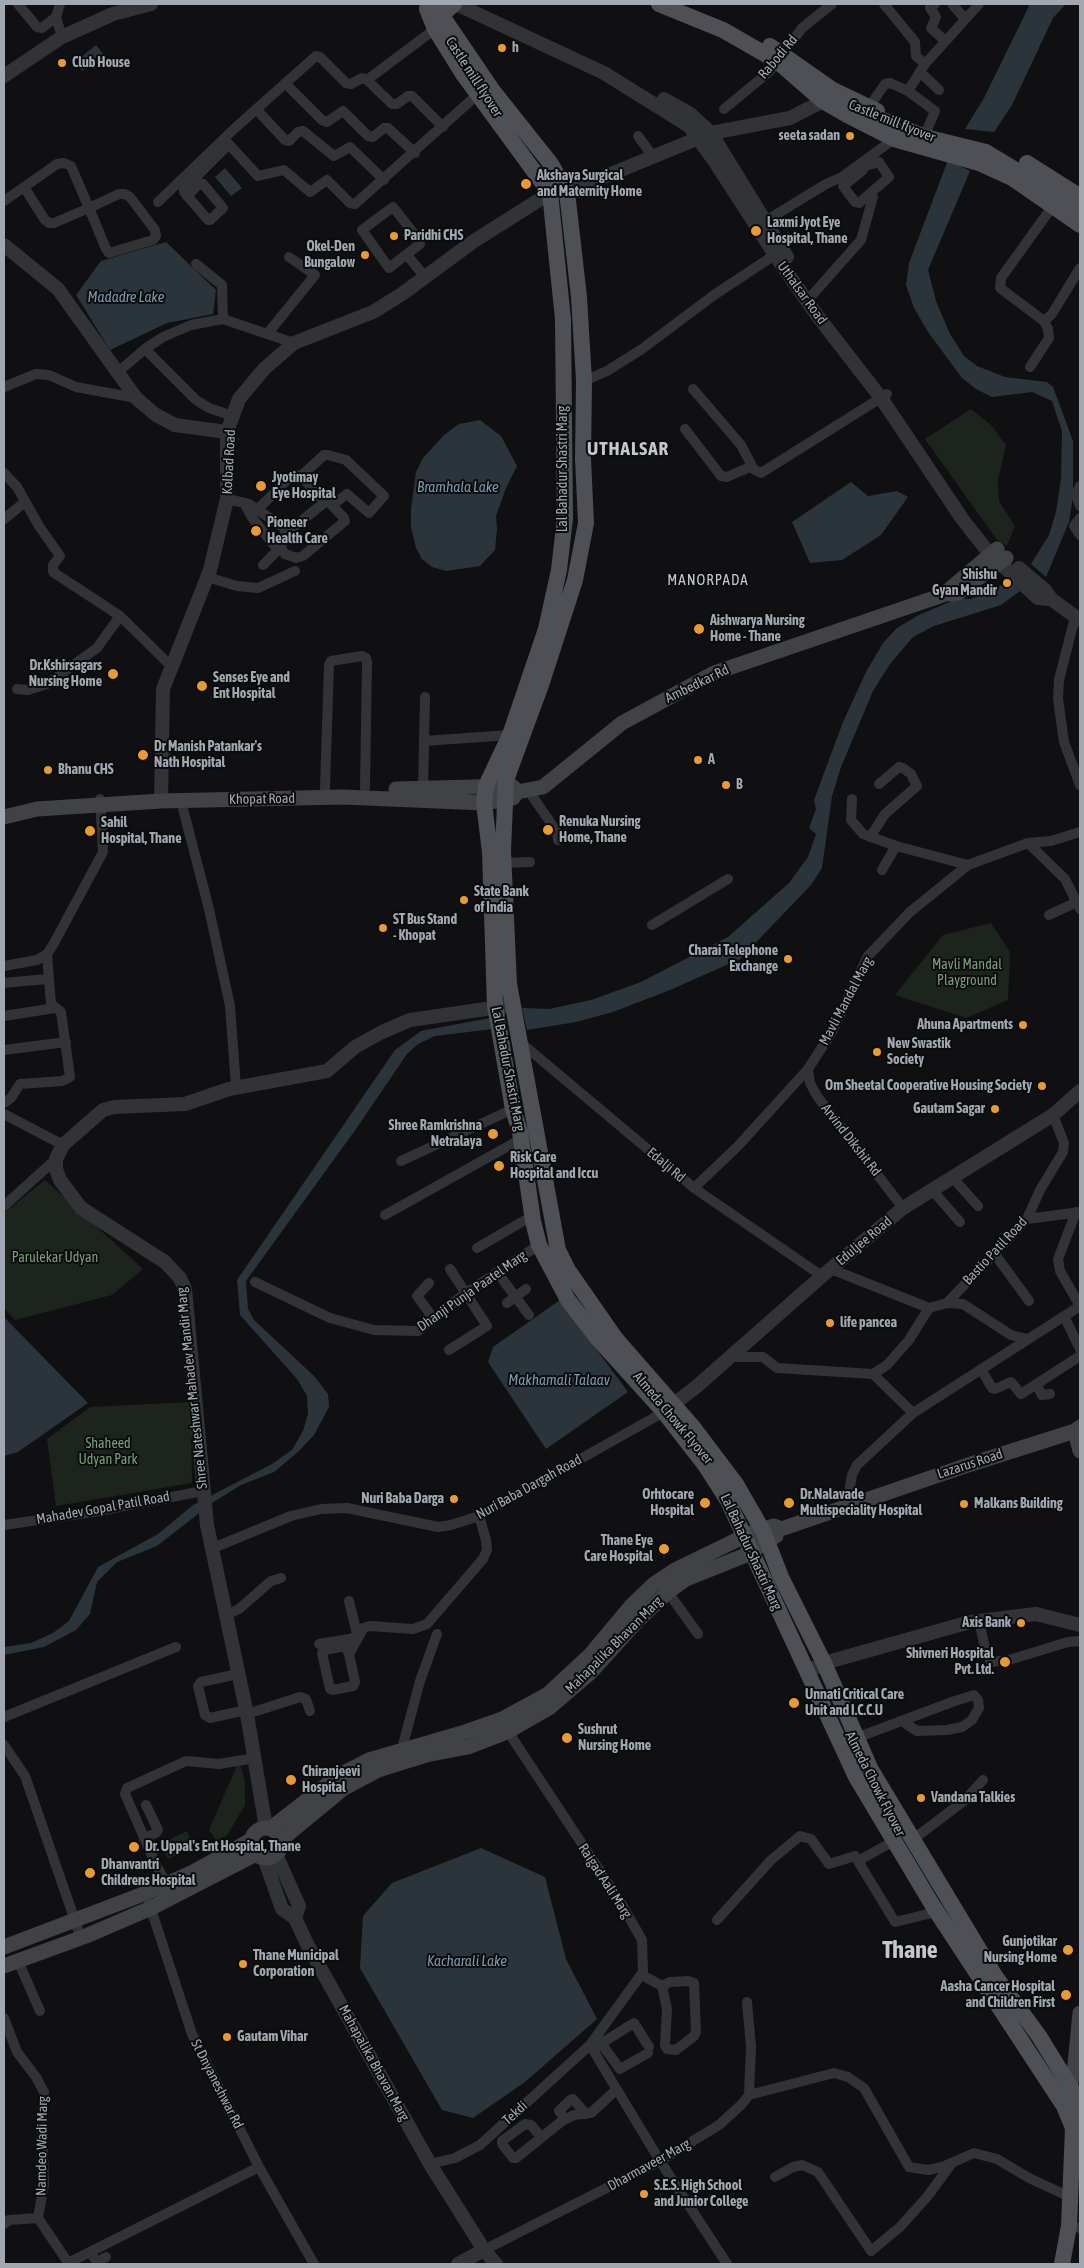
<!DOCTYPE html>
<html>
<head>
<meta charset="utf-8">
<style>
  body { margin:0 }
  #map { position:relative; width:1084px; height:2268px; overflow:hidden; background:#101012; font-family:"Asap Condensed",sans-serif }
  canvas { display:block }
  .frame { position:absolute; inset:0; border:5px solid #a2a8b2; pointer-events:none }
</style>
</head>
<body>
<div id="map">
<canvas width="1084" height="2268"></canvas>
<div class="frame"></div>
</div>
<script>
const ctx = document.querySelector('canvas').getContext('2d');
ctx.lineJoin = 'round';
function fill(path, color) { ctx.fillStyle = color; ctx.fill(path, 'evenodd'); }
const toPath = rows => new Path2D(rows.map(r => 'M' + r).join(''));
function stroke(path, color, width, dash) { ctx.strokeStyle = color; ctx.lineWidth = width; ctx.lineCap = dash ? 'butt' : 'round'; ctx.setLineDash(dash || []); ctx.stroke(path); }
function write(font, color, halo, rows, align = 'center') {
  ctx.font = font + ' "Asap Condensed",sans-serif'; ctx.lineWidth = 4; ctx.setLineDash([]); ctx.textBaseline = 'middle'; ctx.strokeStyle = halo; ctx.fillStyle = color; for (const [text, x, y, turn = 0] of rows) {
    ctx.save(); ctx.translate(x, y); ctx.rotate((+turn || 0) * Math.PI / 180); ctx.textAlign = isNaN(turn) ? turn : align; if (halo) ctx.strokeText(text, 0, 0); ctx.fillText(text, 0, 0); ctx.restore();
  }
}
fill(toPath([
  [971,409,991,425,1006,445,998,480,999,501,1015,526,1007,546,997,540,925,439],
  [991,923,1010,952,1008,1000,966,1018,895,995,943,935],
  [45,1180,143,1269,112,1295,15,1320,4,1308,4,1213],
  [191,1402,192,1483,56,1506,47,1439,90,1407],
  [239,1761,245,1781,245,1805,228,1834,217,1842,209,1830],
  [187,1831,194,1846,168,1859,160,1844]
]), '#1d241d');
fill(toPath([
  [1030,4,1066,4,1053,18,1012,105,994,132,965,129,984,98],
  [96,45,103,54,82,71,75,62],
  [948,160,970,171,928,270,936,301,950,334,964,356,977,366,1005,377,1047,382,1053,387,1073,441,1073,497,1069,522,1046,577,1031,564,1049,535,1056,512,1061,479,1062,431,1052,401,1032,392,992,397,976,389,962,378,928,332,914,308,906,285,909,263],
  [225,168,242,188,231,196,215,177],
  [166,242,216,290,213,314,167,323,110,350,76,295,101,261],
  [480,420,501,436,517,466,506,488,496,516,497,529,495,550,480,566,446,571,432,567,422,559,416,548,411,527,411,509,416,472,423,458,444,435,459,424],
  [851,482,868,496,897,491,908,497,881,535,842,560,810,563,792,522],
  [1009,581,1020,591,1001,605,934,626,913,637,890,664,873,691,841,767,832,796,822,868,811,885,740,959,670,990,613,1012,576,1022,527,1030,522,1008,549,1009,591,1000,641,982,728,937,789,883,808,857,816,834,809,828,816,809,814,800,843,722,866,672,883,643,897,628,919,615,959,598,970,599,982,595],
  [490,1018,493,1029,435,1036,418,1044,407,1054,356,1129,246,1281,248,1309,254,1320,314,1376,328,1394,329,1407,314,1435,298,1452,274,1472,241,1485,212,1503,157,1546,117,1562,97,1582,90,1614,76,1630,44,1647,4,1655,4,1647,31,1643,53,1633,69,1621,98,1567,158,1534,193,1505,272,1464,292,1450,303,1431,308,1414,307,1396,297,1379,240,1315,237,1280,395,1050,421,1031],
  [560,1300,628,1392,546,1449,488,1362,493,1347],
  [4,1317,88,1403,18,1452,4,1456],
  [481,1848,545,1877,566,1959,597,2019,525,2082,473,2118,442,2110,360,1968,363,1916,392,1883]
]), '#2b343a');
stroke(toPath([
  [18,4,37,27,42,28,56,17],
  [60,4,56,17,62,37],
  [884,4,915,42,916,56,925,64],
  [935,4,930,8,936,17,931,28,945,41],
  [952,4,965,19],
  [920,72,939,90],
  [367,80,392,104,397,104,408,96,412,96,443,127],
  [285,83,322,120,327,122,343,111,368,136,373,137,384,128,388,128,415,153],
  [908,91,935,111,927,130],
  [869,107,885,84,890,83,908,91,925,64,979,4],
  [256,109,285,140,289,141,298,132,303,131,334,156,350,147,384,180],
  [724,109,769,72,802,28,832,4],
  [638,136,654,158],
  [224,139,258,176,284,170,310,192,327,180,350,203,355,204,477,95],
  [863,170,843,186,855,202,859,203,889,177,879,162,869,165,867,162],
  [187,196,200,183,203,184,223,208,210,220,208,220,184,192,184,189,224,149],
  [4,201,57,164,64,163,71,166,89,208,106,249,109,253,153,240,156,236,155,230,130,197,125,194,119,194,89,208,54,223,49,223,45,220,24,187],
  [158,202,234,129,316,56,320,57,346,83,351,84,362,78,367,80,435,29],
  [393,207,419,240,420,244,389,268,362,230,393,207],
  [1052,207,1001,278,1000,288,1044,321,1052,314,1080,268],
  [759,225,826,184,842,177,894,139],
  [407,255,425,277],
  [196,264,222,285,223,319],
  [807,301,861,240,873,197],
  [268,333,315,275,289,257],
  [145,349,196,400,209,408,233,416],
  [1030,367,1049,338,1048,329,1044,321],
  [118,372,145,349,163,337,191,325,223,319,294,343],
  [584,381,607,371,642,349,714,295,779,252],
  [4,387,36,374,49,375,76,387,136,398],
  [693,389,741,445,752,466],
  [685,429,721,476,727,477,752,466,753,469,761,473,887,394],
  [4,473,17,487,39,526,60,556,53,565,53,572,120,616,171,666],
  [301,476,324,455,328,455,346,460,384,496,369,513,347,494,332,505],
  [1080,486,1076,494,1080,506],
  [227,499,249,504,286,529,294,527,325,502,329,502,344,518,345,521,303,556,296,558,285,554,281,548,286,529],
  [244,503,253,519,278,550,263,565],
  [258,509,290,477,295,475,301,476,325,502],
  [1080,518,1074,526,1080,535],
  [4,519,25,502],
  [207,577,237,586,258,588,295,571],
  [1075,617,1059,680,1058,699,1064,742,1080,785],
  [17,689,28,690,47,684,97,648,120,616],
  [424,741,510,735],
  [325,788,329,665,331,661,362,656,366,658,367,662,365,788],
  [423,789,425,697],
  [528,790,557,832,558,840],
  [852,799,851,820,863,834,896,846,968,865],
  [181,801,209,909,230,1006,236,1087],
  [870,837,885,814,917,786,911,774,903,768,899,767,879,784],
  [1028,843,1065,879,1080,909],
  [503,863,530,862],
  [882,870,896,846],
  [1049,915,1077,902],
  [652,925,728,879],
  [4,966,37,960,47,954,53,945,103,852,100,799],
  [4,983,47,979],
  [4,1016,55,1008],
  [520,1042,694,1188,822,1276],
  [4,1050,66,1042],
  [808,1069,810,1083,817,1096,903,1208],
  [4,1103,11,1098,20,1084,62,1081,70,1077,61,1012,51,1004,47,954],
  [4,1114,63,1145],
  [401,1161,513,1109],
  [952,1177,978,1206],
  [694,1188,738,1146,808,1069,832,1032,868,956,910,912,968,865,1028,843,1051,841,1080,832],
  [932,1190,960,1222],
  [4,1206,56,1159],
  [1076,1212,1058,1259,1060,1271,1080,1306],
  [385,1215,521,1139],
  [1027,1219,1080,1212],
  [477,1248,532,1216],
  [994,1253,1029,1301],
  [831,1269,929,1308,947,1303,963,1304,1011,1335,1027,1339],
  [497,1272,529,1315],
  [255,1282,330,1318,374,1330,418,1331,463,1295,539,1245],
  [429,1283,417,1296,434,1319],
  [507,1303,526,1289],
  [947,1303,1027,1219,1040,1190,1063,1152,1064,1143,1053,1115],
  [1064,1316,1080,1349],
  [449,1350,487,1326,450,1269],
  [731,1357,763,1357,777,1368,873,1374],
  [981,1369,992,1388,995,1389,1011,1382,1021,1394,1080,1356],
  [873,1374,887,1365,909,1340,929,1308],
  [873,1374,913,1413],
  [1036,1384,1042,1395,1050,1394],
  [847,1505,852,1475,857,1465,913,1413,1080,1306],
  [4,1525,93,1512,203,1491],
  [213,1548,291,1516,321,1509,347,1508,438,1527,451,1525,479,1516,664,1412],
  [668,1592,698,1634],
  [349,1601,356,1630,370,1626,413,1629,427,1624,483,1559,487,1550,486,1540,479,1516],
  [226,1615,239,1609,271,1581,281,1578],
  [979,1621,986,1652,991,1662,1009,1660,1068,1642,1080,1641],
  [319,1644,355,1638,357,1631],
  [349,1654,345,1646,325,1650,322,1653,330,1689,333,1690,353,1686,355,1682,349,1654,363,1629],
  [238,1674,201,1682,198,1686,205,1715,210,1718,246,1710],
  [247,1714,300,1697,306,1699,310,1711],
  [4,1717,176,1647],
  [856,1738,952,1702,974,1695,978,1700,979,1708,972,1720,962,1727,947,1730,917,1731,902,1721],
  [4,1745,25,1776,81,1938],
  [401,1752,420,1681,437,1634],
  [144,1838,156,1833,158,1830,146,1805],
  [911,1841,965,1800,983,1780],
  [858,1861,894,1841],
  [167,1884,157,1867,125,1794,127,1788,186,1761,219,1764,255,1758],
  [149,1903,192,2034,259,2167,314,2264],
  [717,1920,771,1860,800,1836,811,1839,829,1864,855,1856,895,1922,936,1912],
  [18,1961,40,2011],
  [642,1975,662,1986,670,1982,688,1981,694,1983,696,2032,694,2036,676,2050,667,2049,665,2045,667,2009,662,1986],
  [4,2018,17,2052,36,2077,44,2092,42,2118,44,2184,38,2218,9,2220,4,2224],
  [590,2045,660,2161,727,2264],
  [590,2045,603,2046,605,2041,634,2023,649,2047],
  [603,2046,620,2069,648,2053],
  [749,2095,834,2073,848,2077,864,2088,909,2167,928,2170,942,2167,974,2153,997,2159,1029,2178,1070,2197],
  [565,2119,559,2111,570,2100,573,2099,586,2114],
  [541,2137,531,2125,525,2124,502,2141,502,2144,513,2158,516,2158,562,2121,574,2115,591,2113,616,2090],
  [430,2164,455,2158,480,2145,590,2045,643,1972,642,1940,621,1903,505,1727],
  [775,2177,793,2167,802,2165,818,2172,871,2251,900,2227,927,2197,952,2163],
  [38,2218,69,2264],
  [1079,2228,1080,2227],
  [484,2250,660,2161,719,2125,742,2104,749,2095,751,2047,747,2002],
  [90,2252,97,2262,106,2257],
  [68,2263,259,2167]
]), '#323337', 10);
stroke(toPath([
  [456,4,604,73,689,126,715,162,775,255,816,314,881,398,963,520,989,553,1038,598,1051,599,1080,620],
  [4,76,62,37,113,14,151,4],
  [664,99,689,113,711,133,787,257],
  [4,245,58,289,136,398,156,415,175,425,227,432],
  [1019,568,1045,590,1051,599],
  [161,801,163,689,210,570,227,499,227,432,239,399,264,369,294,343,373,312,402,294,474,241,550,193,567,192,711,133,790,118,823,101,829,95],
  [666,1410,696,1387,822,1276,903,1208,1053,1115,1080,1091],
  [807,1672,824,1663,970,1622,1036,1614,1080,1625],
  [266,1828,247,1714,207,1525,185,1289,180,1278,165,1262,81,1208,60,1180,56,1169,56,1159,63,1145,103,1110,114,1107,185,1104,229,1089,327,1071,355,1047,382,1032,410,1020,513,1005],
  [276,1854,299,1906,295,1918],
  [264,1858,282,1909,295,1918,308,1946,430,2164,484,2250,496,2264],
  [458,2264,484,2250]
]), '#323337', 14);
stroke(toPath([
  [949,594,958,593,1006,558],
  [396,789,512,786,516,790],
  [517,792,543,787,622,723,714,673,943,595,997,549],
  [4,817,37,809,161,801,343,797,484,803,513,798,515,795],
  [1075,1431,1080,1451],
  [781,1529,971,1464,1075,1431,1080,1427],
  '251 1843a15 15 0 1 1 30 0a15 15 0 1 1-30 0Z',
  [270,1829,338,1776,369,1760,462,1733,502,1719,548,1694,590,1655,631,1606,654,1584,675,1570,751,1533,774,1526,781,1529],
  [281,1840,344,1788,378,1770,426,1755,468,1747,507,1732,549,1708,591,1672,638,1620,668,1592,686,1579,751,1553,766,1540,776,1536],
  [4,1947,146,1893,193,1872,251,1840],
  [4,1966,86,1936,151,1908,256,1854],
  [1063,2092,1069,2086,1074,2074,1080,2013]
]), '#404246', 15);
stroke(toPath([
  [659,4,723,30,777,61,823,101,849,116,894,139,979,163,1012,178,1080,225],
  [427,9,435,29,463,74,550,193,563,319,565,518,559,570,546,629,510,735,486,786,484,803,490,852,495,1006,513,1109,520,1132,533,1221,539,1245,568,1300,598,1339,664,1412,705,1465,728,1501,856,1777,933,1906,1064,2106,1073,2128,1069,2226,1062,2264],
  [430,11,445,12,454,4],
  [440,13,493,91,551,164,567,192,579,297,584,381,583,459,586,523,575,580,541,685,506,780,503,851,509,984,558,1250,568,1270,616,1339,693,1427,736,1484,763,1531,781,1577,824,1663,871,1770,995,1976,1039,2036,1076,2096,1080,2117],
  [770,46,833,90,877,111],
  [863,112,925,137,986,152,1080,209],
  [1027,163,1076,194]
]), '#4e5055', 16);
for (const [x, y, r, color] of [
  [502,48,5,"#e99b31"],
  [62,63,5,"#e99b31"],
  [850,136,5,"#e99b31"],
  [526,184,6,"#e99b31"],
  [756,231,6,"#e99b31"],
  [394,236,5,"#e99b31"],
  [365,255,5,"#e99b31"],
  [261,486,6,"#e99b31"],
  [256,531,6,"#e99b31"],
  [1007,583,5,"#e99b31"],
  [699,629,6,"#e99b31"],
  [113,674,6,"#e99b31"],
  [202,686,6,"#e99b31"],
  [143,755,6,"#e99b31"],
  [698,760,5,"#e99b31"],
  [48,770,5,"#e99b31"],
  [726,785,5,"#e99b31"],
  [548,830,6,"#e99b31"],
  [90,831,6,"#e99b31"],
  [464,900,5,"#e99b31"],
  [383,928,5,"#e99b31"],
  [788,959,5,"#e99b31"],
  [1023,1025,5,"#e99b31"],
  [877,1052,5,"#e99b31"],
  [1042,1086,5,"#e99b31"],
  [995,1109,5,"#e99b31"],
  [493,1134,6,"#e99b31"],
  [499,1166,6,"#e99b31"],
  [830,1323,5,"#e99b31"],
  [454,1499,5,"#e99b31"],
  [705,1503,6,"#e99b31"],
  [789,1503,6,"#e99b31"],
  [964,1504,5,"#e99b31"],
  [664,1549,6,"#e99b31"],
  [1021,1623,5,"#e99b31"],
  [1005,1662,6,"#e99b31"],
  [794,1703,6,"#e99b31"],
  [567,1738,6,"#e99b31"],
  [291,1780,6,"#e99b31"],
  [921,1798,5,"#e99b31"],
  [134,1847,6,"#e99b31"],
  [90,1873,6,"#e99b31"],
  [1068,1950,6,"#e99b31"],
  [243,1964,5,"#e99b31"],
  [1066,1995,6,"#e99b31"],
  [227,2037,5,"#e99b31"],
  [644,2194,5,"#e99b31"]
]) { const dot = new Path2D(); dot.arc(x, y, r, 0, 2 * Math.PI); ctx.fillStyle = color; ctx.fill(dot); stroke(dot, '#0b0c0d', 2); }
write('bold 14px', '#a2a8b2', '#0b0c0d', [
  ["h",512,48],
  ["Club House",72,63],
  ["seeta sadan",840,136,"right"],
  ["Akshaya Surgical",537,176],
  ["and Maternity Home",537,192],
  ["Laxmi Jyot Eye",767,223],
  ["Hospital, Thane",767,239],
  ["Paridhi CHS",404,236],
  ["Okel-Den",355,247,"right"],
  ["Bungalow",355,263,"right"],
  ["Jyotimay",272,478],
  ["Eye Hospital",272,494],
  ["Pioneer",267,523],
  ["Health Care",267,539],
  ["Shishu",997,575,"right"],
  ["Gyan Mandir",997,591,"right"],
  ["Aishwarya Nursing",710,621],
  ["Home - Thane",710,637],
  ["Dr.Kshirsagars",102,666,"right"],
  ["Nursing Home",102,682,"right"],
  ["Senses Eye and",213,678],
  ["Ent Hospital",213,694],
  ["Dr Manish Patankar's",154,747],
  ["Nath Hospital",154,763],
  ["A",708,760],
  ["Bhanu CHS",58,770],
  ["B",736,785],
  ["Renuka Nursing",559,822],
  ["Home, Thane",559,838],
  ["Sahil",101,823],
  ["Hospital, Thane",101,839],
  ["State Bank",474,892],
  ["of India",474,908],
  ["ST Bus Stand",393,920],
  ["- Khopat",393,936],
  ["Charai Telephone",778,951,"right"],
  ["Exchange",778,967,"right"],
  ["Ahuna Apartments",1013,1025,"right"],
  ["New Swastik",887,1044],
  ["Society",887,1060],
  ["Om Sheetal Cooperative Housing Society",1032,1086,"right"],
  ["Gautam Sagar",985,1109,"right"],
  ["Shree Ramkrishna",482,1126,"right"],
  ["Netralaya",482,1142,"right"],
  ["Risk Care",510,1158],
  ["Hospital and Iccu",510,1174],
  ["life pancea",840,1323],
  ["Orhtocare",694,1495,"right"],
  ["Hospital",694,1511,"right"],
  ["Dr.Nalavade",800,1495],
  ["Multispeciality Hospital",800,1511],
  ["Nuri Baba Darga",444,1499,"right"],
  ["Malkans Building",974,1504],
  ["Thane Eye",653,1541,"right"],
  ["Care Hospital",653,1557,"right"],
  ["Axis Bank",1011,1623,"right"],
  ["Shivneri Hospital",994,1654,"right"],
  ["Pvt. Ltd.",994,1670,"right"],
  ["Unnati Critical Care",805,1695],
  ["Unit and I.C.C.U",805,1711],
  ["Sushrut",578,1730],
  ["Nursing Home",578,1746],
  ["Chiranjeevi",302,1772],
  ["Hospital",302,1788],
  ["Vandana Talkies",931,1798],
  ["Dr. Uppal's Ent Hospital, Thane",145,1847],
  ["Dhanvantri",101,1865],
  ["Childrens Hospital",101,1881],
  ["Gunjotikar",1057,1942,"right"],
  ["Nursing Home",1057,1958,"right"],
  ["Thane Municipal",253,1956],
  ["Corporation",253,1972],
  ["Aasha Cancer Hospital",1055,1987,"right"],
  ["and Children First",1055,2003,"right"],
  ["Gautam Vihar",237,2037],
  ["S.E.S. High School",654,2186],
  ["and Junior College",654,2202]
], 'left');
write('14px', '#a2a8b2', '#0b0c0d', [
  ["Rabodi Rd",778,57,-50],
  ["Castle mill flyover",474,77,57],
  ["Castle mill flyover",892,121,22],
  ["Uthalsar Road",802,293,54],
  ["Kolbad Road",229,462,-87],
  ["Lal Bahadur Shastri Marg",563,469,-90],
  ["Ambedkar Rd",697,684,-26],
  ["Khopat Road",262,799,-1],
  ["Mavli Mandal Marg",846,1001,-62],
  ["Lal Bahadur Shastri Marg",508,1069,79],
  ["Arvind Dikshit Rd",851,1140,52],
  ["Edalji Rd",666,1165,40],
  ["Eduljee Road",864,1241,-40],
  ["Bastio Patil Road",995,1251,-47],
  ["Dhanji Punja Paatel Marg",472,1291,-35],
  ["Shree Nateshwar Mahadev Mandir Marg",192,1388,-96],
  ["Almeda Chowk Flyover",673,1418,50],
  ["Lazarus Road",970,1464,-18],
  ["Nuri Baba Dargah Road",529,1487,-29],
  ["Mahadev Gopal Patil Road",103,1508,-10],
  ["Lal Bahadur Shastri Marg",751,1552,65],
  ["Mahapalika Bhavan Marg",614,1645,-45],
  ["Almeda Chowk Flyover",875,1784,63],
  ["Raigad Aali Marg",605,1881,57],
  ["Mahapalika Bhavan Marg",374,2063,61],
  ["St Dnyaneshwar Rd",217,2084,63],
  ["Tekdi",515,2113,-42],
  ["Namdeo Wadi Marg",42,2146,-89],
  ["Dharmaveer Marg",649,2165,-29]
]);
write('14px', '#7a9d7a', '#0b0c0d', [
  ["Mavli Mandal",967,965],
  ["Playground",967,981],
  ["Parulekar Udyan",55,1258],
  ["Shaheed",108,1444],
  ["Udyan Park",108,1460]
]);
write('italic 15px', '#7a99ac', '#0b0c0d', [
  ["Madadre Lake",126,297],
  ["Bramhala Lake",458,487],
  ["Makhamali Talaav",559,1380],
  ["Kacharali Lake",467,1961]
]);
ctx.letterSpacing = '1px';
write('15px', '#c3c7ce', '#0b0c0d', [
  ["MANORPADA",708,580]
]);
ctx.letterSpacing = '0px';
ctx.letterSpacing = '1px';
write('bold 19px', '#c3c7ce', '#0b0c0d', [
  ["UTHALSAR",628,449]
]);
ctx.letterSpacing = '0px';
write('bold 24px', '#c3c7ce', '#0b0c0d', [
  ["Thane",910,1950]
]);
</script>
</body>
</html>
